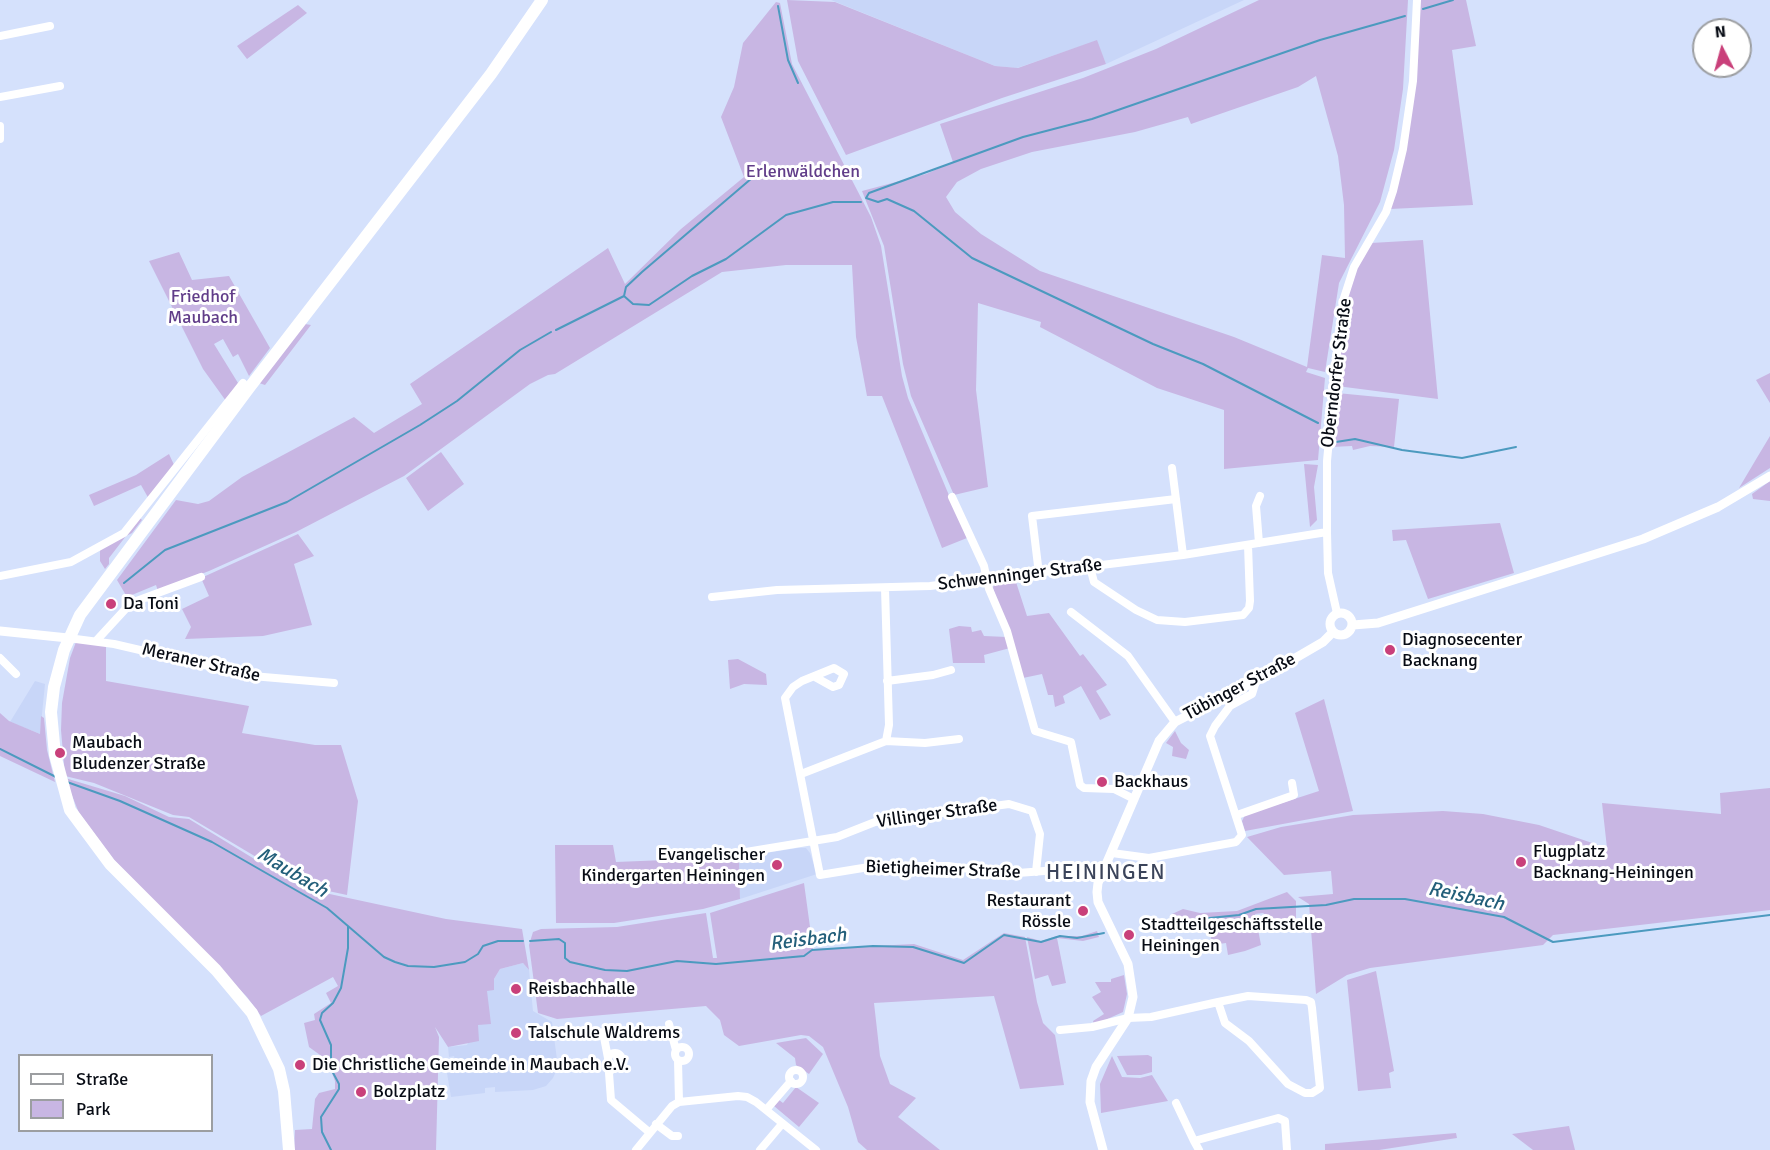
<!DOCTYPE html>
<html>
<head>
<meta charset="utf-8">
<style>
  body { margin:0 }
  #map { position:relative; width:1770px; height:1150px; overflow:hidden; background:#d5e1fc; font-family:Signika,sans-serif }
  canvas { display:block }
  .legend { position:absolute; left:18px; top:1054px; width:195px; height:78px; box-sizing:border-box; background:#fff; border:2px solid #9c9ea1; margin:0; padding:8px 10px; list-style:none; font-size:18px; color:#080c15 }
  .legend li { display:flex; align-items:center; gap:12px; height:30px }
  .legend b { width:30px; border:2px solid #9c9ea1 }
  .north { position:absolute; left:1692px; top:18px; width:60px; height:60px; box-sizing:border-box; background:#fff; border:2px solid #9c9ea1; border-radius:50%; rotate:354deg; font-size:16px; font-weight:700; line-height:24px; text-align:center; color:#080c15 }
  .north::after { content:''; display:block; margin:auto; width:21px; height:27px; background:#c9407a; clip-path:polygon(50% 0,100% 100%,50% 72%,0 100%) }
</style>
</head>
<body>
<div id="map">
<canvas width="1770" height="1150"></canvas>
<ul class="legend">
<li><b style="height:8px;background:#fff"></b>Straße</li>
<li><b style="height:16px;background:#c8b6e3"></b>Park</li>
</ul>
<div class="north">N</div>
</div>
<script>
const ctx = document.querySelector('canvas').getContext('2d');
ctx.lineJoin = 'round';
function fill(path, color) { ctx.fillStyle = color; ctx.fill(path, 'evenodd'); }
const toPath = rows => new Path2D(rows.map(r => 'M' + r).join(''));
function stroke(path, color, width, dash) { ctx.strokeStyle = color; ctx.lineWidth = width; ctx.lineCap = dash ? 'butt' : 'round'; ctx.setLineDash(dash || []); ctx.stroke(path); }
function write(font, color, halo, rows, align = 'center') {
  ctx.font = font + ' Signika,sans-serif'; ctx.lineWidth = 6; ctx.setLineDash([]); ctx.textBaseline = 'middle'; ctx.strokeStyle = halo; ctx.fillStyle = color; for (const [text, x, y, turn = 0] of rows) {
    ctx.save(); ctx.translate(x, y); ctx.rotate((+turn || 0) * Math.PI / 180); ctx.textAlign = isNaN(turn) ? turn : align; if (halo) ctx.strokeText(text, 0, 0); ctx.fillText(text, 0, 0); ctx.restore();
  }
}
fill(toPath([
  [831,0,1244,0,1106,64,1096,41,1017,68,995,66],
  [35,681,45,684,40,734,10,722],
  [798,848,806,848,810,853,817,874,740,899,739,857],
  [523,963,529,970,533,1011,552,1022,558,1067,553,1078,546,1086,533,1090,495,1092,495,1087,485,1088,485,1093,451,1097,445,1061,455,1060,454,1056,449,1057,448,1047,467,1045,477,1025,487,991,500,969]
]), '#c8d6f8');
fill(toPath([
  [787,0,835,2,995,66,1018,68,1097,40,1106,64,1002,98,846,155,798,61],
  [1259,0,1408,0,1403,89,1394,150,1380,202,1339,283,1325,372,1308,368,1306,372,1325,378,1318,460,1224,469,1224,410,1157,388,1040,327,1041,322,978,303,976,390,988,487,954,495,911,396,903,364,884,246,862,191,926,174,953,162,940,124,1083,78,1156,49],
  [1316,76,1338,156,1344,205,1345,258,1322,255,1307,367,1234,337,1040,271,981,234,955,212,946,197,957,182,981,169,1032,152,1135,132,1188,117,1191,124,1298,87],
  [1420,0,1466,0,1476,46,1452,50,1473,205,1390,209,1415,83],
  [776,2,780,3,792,64,871,217,881,246,902,376,908,398,967,538,942,548,882,396,867,396,856,337,852,265,786,265,722,272,555,374,548,375,530,384,404,476,296,532,209,571,158,591,156,585,127,597,117,580,176,500,198,504,209,501,242,477,354,417,374,433,422,404,410,384,608,248,625,284,681,229,744,177,721,117,734,87,743,43],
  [298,5,307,13,247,59,237,46],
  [1423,240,1438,399,1337,386,1346,303,1356,270,1371,243],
  [179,252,192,280,229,276,270,348,249,376,238,354,233,357,223,339,214,344,238,383,226,401,203,369,149,261],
  [305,324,311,325,265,385,259,383],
  [1770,373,1770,403,1756,380],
  [1337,393,1399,399,1394,447,1370,446,1353,450,1352,446,1331,447],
  [1770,436,1770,468,1739,488,1758,456],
  [441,452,464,484,428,511,406,478],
  [169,454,175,467,150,501,141,485,94,506,89,495,136,475],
  [1304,464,1318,465,1314,487,1317,520,1310,527],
  [1770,481,1770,501,1753,499,1752,494],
  [140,518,142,520,132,533,126,536,109,558,109,564,105,569,100,561,100,550],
  [1500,523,1514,573,1428,599,1406,540,1393,541,1392,530],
  [298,534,314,556,294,564,312,625,263,636,185,639,191,627,182,609,209,596,201,578],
  [1016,582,1027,616,1049,613,1080,656,1083,654,1107,685,1096,691,1111,715,1100,720,1081,686,1063,696,1065,703,1055,707,1053,695,1048,695,1042,674,1023,678,993,588,994,584],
  [959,626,971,627,972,632,981,630,984,636,1007,637,1010,648,984,655,985,663,953,663,949,629],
  [76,642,106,646,106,681,249,706,242,733,315,745,341,745,358,801,347,895,305,886,189,817,173,815,94,783,65,776,61,730,62,703,70,658],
  [738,659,766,674,767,685,744,684,730,689,728,660],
  [1324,699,1353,811,1245,831,1242,821,1245,815,1319,791,1295,713],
  [0,713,9,721,40,734,41,716,44,718,47,750,55,782,0,756],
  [1175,731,1181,743,1189,750,1186,759,1172,756,1173,747,1166,743],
  [65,778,125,796,169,817,189,819,292,882,311,890,446,919,522,929,529,970,523,963,500,969,494,979,494,990,487,991,491,1024,478,1025,479,1041,448,1047,435,1027,439,1037,436,1150,294,1150,295,1130,312,1129,315,1099,319,1093,335,1089,335,1081,327,1060,309,1047,304,1023,315,1020,314,1014,331,1003,326,993,338,986,333,977,261,1016,247,997,114,860,79,813],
  [1770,788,1770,910,1553,935,1543,945,1370,968,1347,975,1316,994,1309,904,1298,897,1333,894,1331,871,1284,875,1247,837,1281,827,1353,815,1443,811,1483,814,1539,825,1607,848,1602,803,1721,814,1720,793],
  [555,845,613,845,616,862,739,857,740,899,703,909,614,923,556,923],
  [804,883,813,949,914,944,963,960,1004,933,1025,937,1037,1002,1043,1023,1055,1035,1064,1085,1020,1089,994,996,874,1003,880,1056,890,1084,916,1098,898,1117,940,1150,867,1150,858,1142,848,1107,823,1047,809,1036,801,1035,739,1046,724,1035,720,1020,706,1006,557,1019,538,1013,529,945,533,932,541,929,617,927,706,913,713,958,717,958,710,913],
  [1287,892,1296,901,1296,929,1284,929,1263,913,1255,914,1261,945,1245,951,1228,955,1226,943,1212,945,1209,921,1149,926,1150,921,1170,920,1172,914,1183,909,1200,913,1237,911],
  [1097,931,1099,937,1083,941,1057,938,1066,983,1052,986,1048,975,1035,979,1027,937,1041,941,1057,936,1082,936],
  [1376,971,1394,1071,1389,1073,1391,1088,1358,1091,1347,980],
  [1124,975,1127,994,1123,1012,1094,1025,1093,1021,1104,1014,1092,997,1101,992,1095,982,1111,982,1111,979],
  [806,1038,823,1054,809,1074,796,1065,795,1058,776,1043],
  [1148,1055,1152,1057,1152,1072,1141,1075,1127,1075,1117,1056],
  [1112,1056,1122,1077,1140,1078,1152,1075,1168,1101,1101,1113,1100,1084],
  [796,1087,819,1103,799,1127,774,1106,779,1100,783,1103],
  [1569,1126,1575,1150,1533,1150,1512,1134],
  [1456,1133,1457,1138,1379,1150,1325,1150,1325,1144]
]), '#c8b6e3');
stroke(toPath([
  [778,6,788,60,798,83],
  [1423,9,1453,0],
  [624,296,626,287,642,272,752,178],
  [556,330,624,296,633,304,649,305,692,276,726,259,786,215,833,202,861,202],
  [1318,423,1203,364,1153,344,972,258,914,211,887,199,878,202,866,198,869,193,1023,137,1092,119,1320,40,1405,16],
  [1336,442,1355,439,1402,450,1462,458,1516,447],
  [124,583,165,550,287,502,420,425,457,401,520,350,551,332],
  [0,749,56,777],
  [67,782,120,801,212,842,327,908,384,957,395,962,408,966,434,967,465,962,478,954,483,946,498,941,523,941],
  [1151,924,1239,915,1256,909,1326,905,1354,899,1405,899,1504,917,1553,942,1770,915],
  [1099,934,1104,933],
  [530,941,559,939,565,943,565,958,570,962,605,970,627,971,677,961,716,964,804,956,812,950,873,946,913,947,964,963,1004,935,1041,942,1060,936,1077,938,1098,934],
  [331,1150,322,1132,321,1117,339,1089,339,1084,331,1069,331,1045,320,1020,322,1013,333,1003,341,988,348,948,348,926]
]), '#4c9abf', 2);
stroke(toPath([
  [0,36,50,26],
  [0,97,60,86],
  [0,126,0,139],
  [1172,468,1183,555],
  [952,497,984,566,989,589,1007,631,1035,731,1071,742,1080,785,1084,788,1114,789,1134,799],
  [1259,543,1256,506,1260,496],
  [1090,567,1094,582,1136,610,1157,620,1185,622,1243,615,1249,608,1250,601,1248,545],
  [1039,574,1032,516,1176,499],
  [0,576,71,562,124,533,243,383],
  [712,597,777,590,930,586,1183,555,1327,532],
  [1071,612,1128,656,1175,722],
  [1337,613,1328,573,1327,532,1327,461,1338,343,1344,298,1354,267,1386,212,1393,191,1403,149,1413,81,1417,0],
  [68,638,114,644,252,676,334,683],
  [96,641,131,603,201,577],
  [0,658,16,674],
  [815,677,833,687,839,685,844,674,834,668,802,681,793,687,785,698,820,875,875,866,948,866,1005,874,1083,868,1102,874],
  [887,681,933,675,951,670],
  [886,741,925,743,959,739],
  [801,774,886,741,889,725,885,588],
  [1237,815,1294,795,1292,783],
  [746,852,837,837,875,822,1009,804,1032,811,1040,834,1036,872],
  [1112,853,1149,858,1236,842,1242,835,1210,736,1215,726,1230,706,1252,694,1256,681],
  [669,1024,676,1050],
  [1060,1030,1092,1027,1128,1018,1151,1017,1218,1002,1248,996,1306,1000,1311,1002,1312,1008,1320,1088,1312,1093,1305,1093,1288,1084,1249,1041,1225,1023,1218,1002],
  [603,1032,608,1058],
  '675 1054a7 7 0 1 1 14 0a7 7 0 1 1-14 0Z',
  '608 1060a7 7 0 1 1 14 0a7 7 0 1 1-14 0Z',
  [678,1060,679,1102],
  [613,1067,609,1073,611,1100,649,1132],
  '789 1077a7 7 0 1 1 14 0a7 7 0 1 1-14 0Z',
  [1176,1103,1194,1141],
  [766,1110,791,1081],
  [656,1124,672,1136,678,1136],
  [636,1150,672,1106,679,1102,738,1096,747,1097,756,1102,816,1150],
  [760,1150,782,1124],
  [1199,1150,1194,1141,1278,1118,1285,1121,1287,1150]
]), '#fff', 8);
stroke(toPath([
  '1330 624a11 11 0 1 1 22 0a11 11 0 1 1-22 0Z',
  [1353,625,1378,623,1643,539,1718,507,1770,476],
  [0,631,68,638],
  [1103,1150,1090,1102,1091,1081,1096,1067,1128,1018,1133,997,1128,964,1098,902,1097,892,1098,883,1159,741,1175,722,1256,681,1323,642,1333,632]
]), '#fff', 9);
stroke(toPath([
  [289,1150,284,1091,279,1069,252,1013,216,970,110,864,70,810,55,755,51,712,54,687,64,650,80,615,249,388,491,74,542,0]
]), '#fff', 12);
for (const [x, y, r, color] of [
  [111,604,6,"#c9407a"],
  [1390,650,6,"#c9407a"],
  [60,753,6,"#c9407a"],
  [1102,782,6,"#c9407a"],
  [1521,862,6,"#c9407a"],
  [777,865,6,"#c9407a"],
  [1083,911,6,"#c9407a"],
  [1129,935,6,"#c9407a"],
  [516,989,6,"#c9407a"],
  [516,1033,6,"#c9407a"],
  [300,1065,6,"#c9407a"],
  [361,1092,6,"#c9407a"]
]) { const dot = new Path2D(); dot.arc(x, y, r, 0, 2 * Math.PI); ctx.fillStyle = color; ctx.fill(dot); stroke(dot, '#fff', 2); }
write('18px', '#613d89', '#fff', [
  ["Erlenwäldchen",803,172],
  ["Friedhof",203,297],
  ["Maubach",203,318]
]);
write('18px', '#080c15', '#fff', [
  ["Oberndorfer Straße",1337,373,-83],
  ["Schwenninger Straße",1020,575,-7],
  ["Meraner Straße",201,663,13],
  ["Tübinger Straße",1240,687,-28],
  ["Villinger Straße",937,814,-8],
  ["Bietigheimer Straße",943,870,2]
]);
write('18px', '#080c15', '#fff', [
  ["Da Toni",123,604],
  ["Diagnosecenter",1402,640],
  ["Backnang",1402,661],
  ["Maubach",72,743],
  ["Bludenzer Straße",72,764],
  ["Backhaus",1114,782],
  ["Flugplatz",1533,852],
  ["Backnang-Heiningen",1533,873],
  ["Evangelischer",765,855,"right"],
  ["Kindergarten Heiningen",765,876,"right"],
  ["Restaurant",1071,901,"right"],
  ["Rössle",1071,922,"right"],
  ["Stadtteilgeschäftsstelle",1141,925],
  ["Heiningen",1141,946],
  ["Reisbachhalle",528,989],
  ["Talschule Waldrems",528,1033],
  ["Die Christliche Gemeinde in Maubach e.V.",312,1065],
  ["Bolzplatz",373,1092]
], 'left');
write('italic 20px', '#235f7a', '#fff', [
  ["Maubach",292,873,31],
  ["Reisbach",1466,897,12],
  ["Reisbach",808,940,-7]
]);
ctx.letterSpacing = '1.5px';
write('21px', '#3b445a', '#fff', [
  ["HEININGEN",1106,873]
]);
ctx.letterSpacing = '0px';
</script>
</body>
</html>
